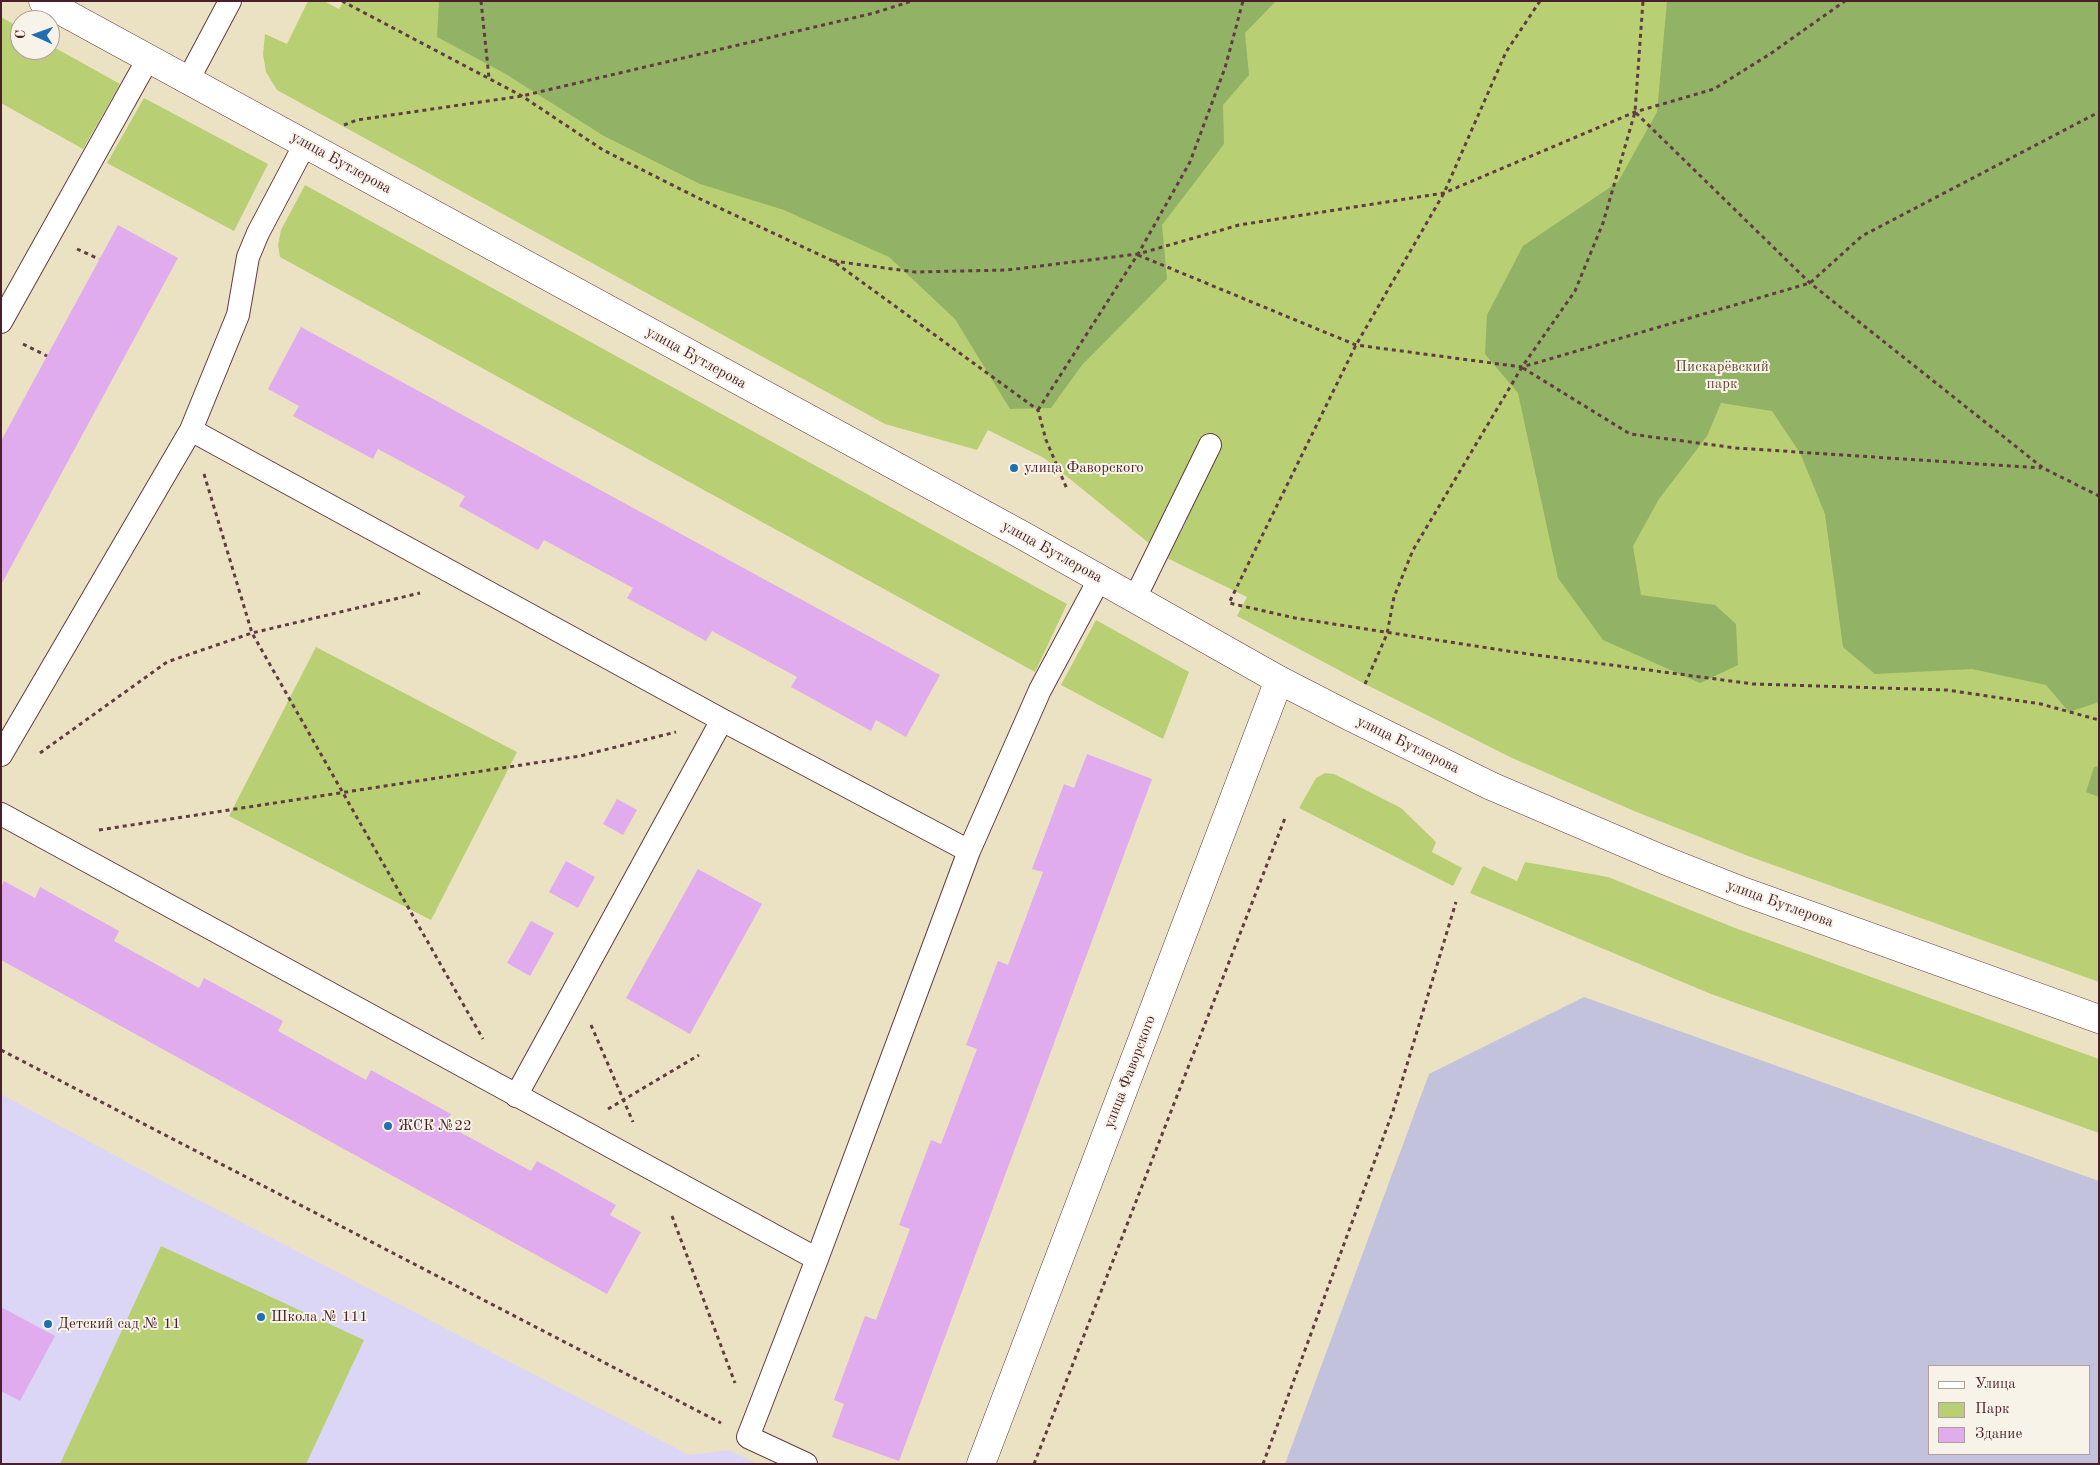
<!DOCTYPE html>
<html>
<head>
<meta charset="utf-8">
<style>
  body { margin:0 }
  #map { position:relative; width:2100px; height:1465px; overflow:hidden; background:#ebe2c3; font-family:"Old Standard TT",serif }
  canvas { display:block }
  .frame { position:absolute; inset:0; border:2px solid #4a1f2b; pointer-events:none }
  .legend { position:absolute; left:1928px; top:1365px; width:162px; height:90px; box-sizing:border-box; background:#f7f3e8; border:1px solid #b29e9c; margin:0; padding:6px 9px; list-style:none; font-size:15px; color:#4a1f2b }
  .legend li { display:flex; align-items:center; gap:10px; height:25px }
  .legend b { width:25px; border:1px solid #b29e9c }
  .north { position:absolute; left:10px; top:10px; width:50px; height:50px; box-sizing:border-box; background:#f7f3e8; border:1px solid #b29e9c; border-radius:50%; rotate:272deg; font-size:14px; font-weight:700; line-height:20px; text-align:center; color:#4a1f2b }
  .north::after { content:''; display:block; margin:auto; width:18px; height:22px; background:#1f6fb2; clip-path:polygon(50% 0,100% 100%,50% 72%,0 100%) }
</style>
</head>
<body>
<div id="map">
<canvas width="2100" height="1465"></canvas>
<div class="frame"></div>
<ul class="legend">
<li><b style="height:6px;background:#fff"></b>Улица</li>
<li><b style="height:14px;background:#b8cf74"></b>Парк</li>
<li><b style="height:14px;background:#e0acee"></b>Здание</li>
</ul>
<div class="north">С</div>
</div>
<script>
const ctx = document.querySelector('canvas').getContext('2d');
ctx.lineJoin = 'round';
function fill(path, color) { ctx.fillStyle = color; ctx.fill(path, 'evenodd'); }
const toPath = rows => new Path2D(rows.map(r => 'M' + r).join(''));
function stroke(path, color, width, dash) { ctx.strokeStyle = color; ctx.lineWidth = width; ctx.lineCap = dash ? 'butt' : 'round'; ctx.setLineDash(dash || []); ctx.stroke(path); }
function write(font, color, halo, rows, align = 'center') {
  ctx.font = font + ' "Old Standard TT",serif'; ctx.lineWidth = 4; ctx.setLineDash([]); ctx.textBaseline = 'middle'; ctx.strokeStyle = halo; ctx.fillStyle = color; for (const [text, x, y, turn = 0] of rows) {
    ctx.save(); ctx.translate(x, y); ctx.rotate((+turn || 0) * Math.PI / 180); ctx.textAlign = isNaN(turn) ? turn : align; if (halo) ctx.strokeText(text, 0, 0); ctx.fillText(text, 0, 0); ctx.restore();
  }
}
fill(toPath([
  [1,1094,168,1184,689,1455,729,1450,758,1464,1,1464]
]), '#dcd6f6');
fill(toPath([
  [1584,997,2099,1181,2099,1464,1285,1464,1429,1074],
  [1929,1366,2089,1366,2089,1454,1929,1454]
]), '#c2c2dc');
fill(toPath([
  [308,1,324,1,339,9,344,1,2099,1,2099,982,1748,856,1634,811,1510,757,1365,684,1237,616,1247,597,1167,558,1187,520,1169,511,1150,544,1044,458,988,430,977,450,885,424,277,90,266,72,263,54,265,34,287,44],
  [1,17,20,28,20,50,50,50,50,45,120,84,83,149,1,103],
  [144,98,268,164,234,231,107,163],
  [305,185,1067,604,1035,672,280,257,278,245,281,230],
  [1096,620,1189,672,1163,739,1061,685],
  [316,647,517,752,431,920,229,816],
  [1325,773,1334,774,1401,808,1436,842,1432,852,1462,868,1453,886,1299,808,1316,778],
  [1525,862,1608,877,1735,928,2099,1059,2099,1133,1711,994,1470,893,1483,866,1517,881],
  [161,1246,364,1340,306,1464,60,1464]
]), '#b8cf74');
fill(toPath([
  [439,1,1276,1,1245,33,1249,75,1223,105,1224,144,1162,225,1167,279,1082,365,1051,408,1010,409,955,319,889,257,784,210,700,184,604,136,504,73,437,37],
  [1667,1,2099,1,2099,702,2069,712,2046,685,1972,669,1875,674,1843,647,1825,514,1800,453,1772,411,1721,403,1707,436,1659,499,1633,546,1641,595,1715,605,1736,624,1738,665,1700,683,1603,640,1558,578,1518,393,1485,354,1487,315,1523,246,1618,182,1657,112],
  [2099,766,2099,797,2086,792,2094,767]
]), '#92b266');
fill(toPath([
  [118,225,178,258,1,585,1,441],
  [301,327,940,675,906,737,876,720,871,731,791,687,797,677,712,631,706,641,627,598,633,588,544,540,538,550,459,506,465,496,378,449,373,459,293,416,299,406,268,389],
  [1087,754,1152,779,899,1461,832,1437,844,1404,834,1400,865,1316,876,1320,910,1229,899,1225,931,1140,941,1144,977,1049,966,1045,998,961,1008,965,1043,872,1032,869,1064,784,1074,788],
  [617,799,637,810,623,835,603,824],
  [566,861,595,877,578,908,549,892],
  [698,869,762,904,690,1034,626,998],
  [4,881,35,898,40,887,119,931,114,941,199,988,204,978,283,1021,278,1031,366,1080,371,1070,451,1114,445,1124,531,1171,537,1161,616,1205,610,1215,641,1232,607,1294,1,960,1,887],
  [531,921,554,933,530,976,507,963],
  [1,1307,55,1336,20,1401,1,1391]
]), '#e0acee');
const service = toPath([
  [188,80,230,1],
  [1,322,148,59],
  [191,430,722,720,969,851],
  [1135,598,1210,445],
  [1,755,191,430,238,315,248,257,258,233,305,144],
  [1,814,817,1259],
  [516,1096,722,720],
  [806,1464,748,1437,817,1259,969,851,1040,690,1100,578]
]);
const minor = toPath([
  [981,1464,1279,680]
]);
const tertiary = toPath([
  [43,1,1022,535,1279,680,1351,717,1491,786,1664,860,1742,891,2099,1019]
]);
stroke(service, '#623c42', 24);
stroke(minor, '#623c42', 29);
stroke(tertiary, '#623c42', 29);
stroke(toPath([
  [342,1,522,96,603,150,696,197,833,261,1038,410,1046,440,1067,489],
  [481,1,489,78],
  [1540,1,1506,52,1444,193,1356,345,1229,603,1295,618,1514,652,1753,684,1947,690,2041,704,2099,720],
  [1636,113,1810,283,2043,468,2099,496],
  [344,125,357,120,522,96,874,13,912,1],
  [77,249,99,259],
  [1138,255,1356,345,1522,367,1810,283,1862,236,2099,112],
  [833,261,915,272,1007,270,1138,254,1239,225,1444,193,1635,112,1714,89,1770,54,1845,1],
  [23,344,47,356],
  [1523,368,1630,434,1736,448,2041,468],
  [1038,410,1138,254,1190,162,1225,68,1243,1],
  [204,474,252,633,483,1039],
  [1365,684,1387,634,1394,597,1413,550,1522,367,1575,291,1603,223,1635,112,1643,1],
  [40,753,167,662,252,633,420,593],
  [99,830,580,756,676,732],
  [591,1025,633,1122],
  [1,1050,721,1423],
  [608,1109,699,1055],
  [672,1216,735,1383],
  [1034,1464,1285,818],
  [1263,1464,1393,1111,1456,902]
]), '#623c42', 3, [4, 4]);
stroke(service, '#fff', 22);
stroke(minor, '#fff', 28);
stroke(tertiary, '#fff', 28);
for (const [x, y, r, color] of [
  [1014,468,5,"#1f6fb2"],
  [388,1126,5,"#1f6fb2"],
  [261,1317,5,"#1f6fb2"],
  [48,1324,5,"#1f6fb2"]
]) { const dot = new Path2D(); dot.arc(x, y, r, 0, 2 * Math.PI); ctx.fillStyle = color; ctx.fill(dot); stroke(dot, '#f7f3e8', 2); }
write('15px', '#4a1f2b', '#f7f3e8', [
  ["улица Бутлерова",341,163,29],
  ["улица Бутлерова",696,358,29],
  ["улица Бутлерова",1052,552,29],
  ["улица Бутлерова",1408,745,26],
  ["улица Бутлерова",1780,904,20],
  ["улица Фаворского",1130,1072,-69]
]);
write('15px', '#664b3d', '#f7f3e8', [
  ["Пискарёвский",1722,367],
  ["парк",1722,384]
]);
write('15px', '#4a1f2b', '#f7f3e8', [
  ["улица Фаворского",1024,468],
  ["ЖСК №22",398,1126],
  ["Школа № 111",271,1317],
  ["Детский сад № 11",58,1324]
], 'left');
</script>
</body>
</html>
